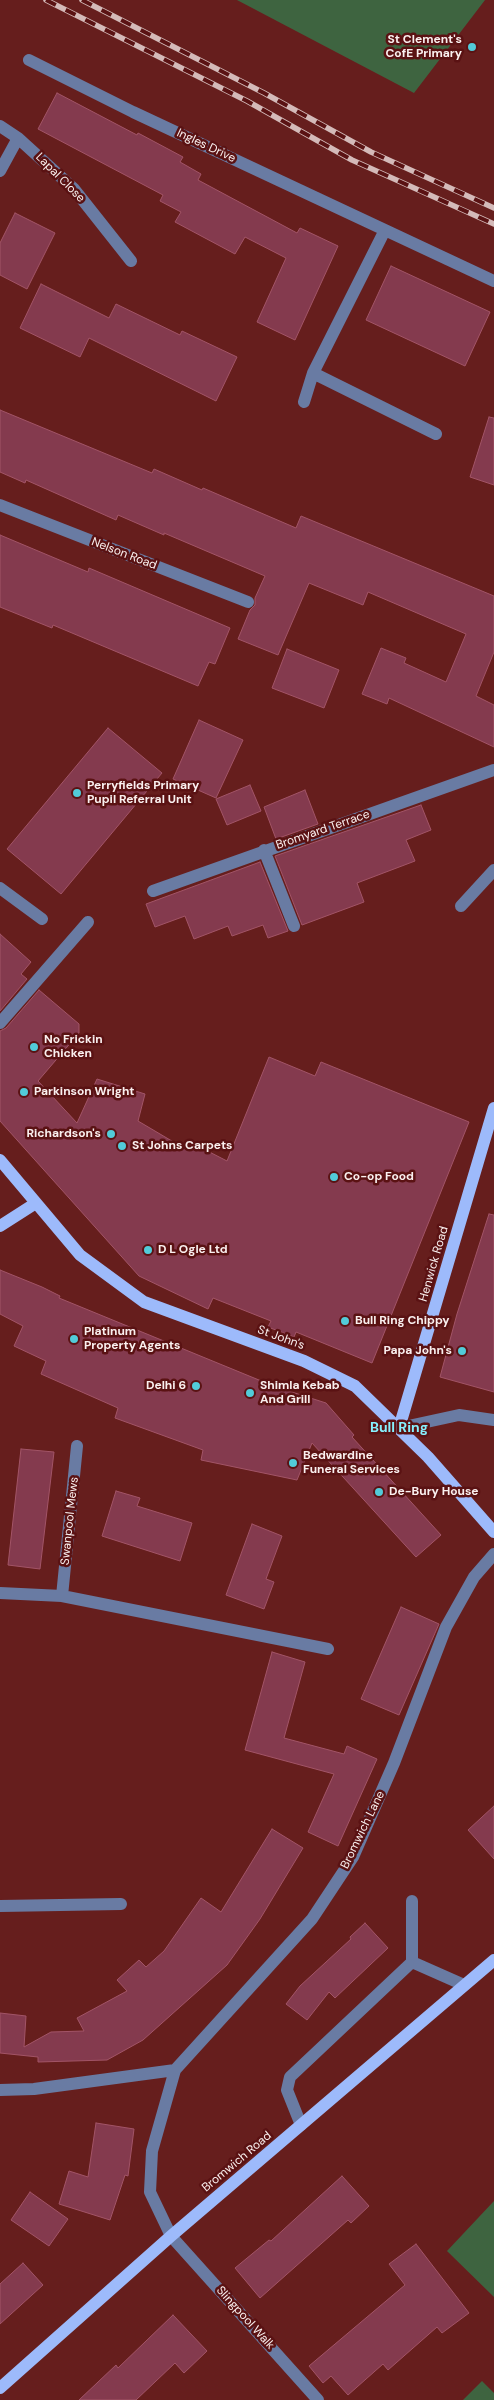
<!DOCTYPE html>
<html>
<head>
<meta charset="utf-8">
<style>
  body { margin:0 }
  canvas { display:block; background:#661e1d }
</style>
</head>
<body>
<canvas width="494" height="2400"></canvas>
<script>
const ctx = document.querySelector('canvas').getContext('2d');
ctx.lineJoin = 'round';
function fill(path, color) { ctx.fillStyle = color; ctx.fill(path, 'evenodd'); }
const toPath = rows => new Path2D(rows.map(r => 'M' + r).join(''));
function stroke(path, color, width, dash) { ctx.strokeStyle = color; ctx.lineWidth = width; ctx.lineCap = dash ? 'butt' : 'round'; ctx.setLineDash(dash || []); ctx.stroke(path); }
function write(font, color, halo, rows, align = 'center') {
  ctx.font = font + ' "DM Sans",sans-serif'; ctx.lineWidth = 5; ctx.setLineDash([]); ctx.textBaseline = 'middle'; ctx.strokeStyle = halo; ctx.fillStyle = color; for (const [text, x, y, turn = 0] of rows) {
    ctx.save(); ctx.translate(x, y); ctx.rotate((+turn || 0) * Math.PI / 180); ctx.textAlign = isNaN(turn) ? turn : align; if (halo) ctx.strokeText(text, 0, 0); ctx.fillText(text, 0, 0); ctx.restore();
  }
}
fill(toPath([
  [237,0,485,0,414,93],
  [494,2201,494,2297,447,2251],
  [482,2381,494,2393,494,2400,463,2400]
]), '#3e6440');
const building = toPath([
  [57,93,137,135,138,133,183,157,180,162,201,174,198,180,297,233,300,228,338,246,295,340,257,322,286,258,245,237,235,254,175,222,181,212,160,201,163,195,38,129,57,93],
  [15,213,55,233,27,289,0,275,0,243,15,213],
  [391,266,490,312,465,366,366,320,391,266],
  [41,284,109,318,116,304,180,335,182,331,237,357,216,401,89,338,80,357,20,328,41,284],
  [0,410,152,473,154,469,202,490,203,488,296,528,301,516,494,596,494,652,476,696,494,705,494,747,389,698,387,704,362,694,381,648,406,658,404,663,446,682,466,634,368,592,363,605,309,583,278,655,238,639,250,610,255,605,255,598,265,576,164,533,164,535,118,515,116,520,26,480,25,483,0,472,0,410],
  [489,417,494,418,494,485,470,477,489,417],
  [0,535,88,572,89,568,230,628,215,664,209,662,198,686,53,625,52,628,0,607,0,535],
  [287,649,339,670,324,708,272,688,287,649],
  [199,720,243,740,216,798,173,779,199,720],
  [108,728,162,773,61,894,7,849,108,728],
  [250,785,261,811,227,825,216,799,250,785],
  [305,790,318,824,276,839,264,807,305,790],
  [421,805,431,830,406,840,415,861,357,883,364,902,302,925,275,856,421,805],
  [260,862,288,931,268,938,263,925,232,936,228,926,194,939,185,916,155,927,146,904,260,862],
  [0,934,31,962,21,974,27,979,0,1011,0,934],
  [39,990,79,1024,79,1033,38,1081,77,1123,97,1079,145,1094,138,1121,182,1147,186,1140,227,1161,269,1057,315,1076,321,1062,469,1122,372,1363,296,1332,294,1337,268,1327,271,1321,213,1298,208,1309,139,1276,0,1121,0,1031,6,1028,39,990],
  [489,1214,494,1215,494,1392,440,1377,457,1314,489,1214],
  [0,1270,42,1287,60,1296,59,1298,276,1387,326,1403,354,1435,352,1437,441,1535,416,1557,312,1443,297,1480,201,1460,203,1450,115,1418,118,1408,41,1374,46,1361,14,1346,23,1326,0,1314,0,1270],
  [21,1449,54,1452,40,1569,8,1565,21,1449],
  [116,1491,140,1498,137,1506,192,1523,180,1561,102,1536,116,1491],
  [252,1524,282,1536,266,1579,274,1582,264,1609,226,1595,252,1524],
  [401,1607,439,1624,399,1715,361,1699,401,1607],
  [272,1652,305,1662,284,1738,344,1754,347,1746,377,1759,338,1846,308,1832,334,1774,245,1750,272,1652],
  [494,1806,494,1859,468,1830,494,1806],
  [272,1829,303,1848,260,1919,227,1965,143,2040,107,2060,38,2062,38,2057,0,2053,0,2013,26,2016,24,2047,51,2032,84,2031,77,2018,127,1991,117,1980,139,1960,146,1967,164,1951,201,1898,221,1912,272,1829],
  [365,1923,388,1948,335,1998,329,1992,307,2020,286,2004,300,1986,351,1939,350,1937,365,1923],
  [96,2123,134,2129,128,2176,125,2175,110,2220,59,2204,69,2171,88,2177,96,2123],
  [342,2176,369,2206,351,2223,348,2220,260,2298,235,2268,269,2240,271,2241,342,2176],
  [30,2192,68,2219,49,2246,11,2220,30,2192],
  [416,2244,469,2313,442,2333,437,2327,388,2370,383,2364,348,2395,331,2376,323,2383,309,2366,405,2285,389,2264,416,2244],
  [23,2263,43,2285,0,2324,0,2284,23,2263],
  [173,2315,207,2351,184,2373,175,2363,136,2400,79,2400,116,2365,118,2368,173,2315]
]);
fill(building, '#843a4e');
stroke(building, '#a25467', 1);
stroke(toPath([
  [29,60,133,112,494,281],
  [0,126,18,138,74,189,131,261],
  [0,171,18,138],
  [313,373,436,434],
  [304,402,313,373,385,230],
  [0,505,248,602],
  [264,850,294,926],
  [0,888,42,919],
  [153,891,494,770],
  [461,906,494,870],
  [0,1023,88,922],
  [399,1428,459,1415,494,1420],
  [0,1593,62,1596,328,1649],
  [62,1596,77,1446],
  [0,1906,121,1904],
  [412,1962,464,1985],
  [0,2090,34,2089,175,2070],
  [301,2125,287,2090,290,2077,412,1962,412,1901],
  [318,2400,171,2236,150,2192,152,2151,175,2070,312,1919,353,1857,394,1763,446,1627,474,1577,494,1554]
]), '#697ba3', 12);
stroke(toPath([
  [0,1160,80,1255,144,1302,304,1361,355,1386,428,1457,494,1532],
  [0,1226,36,1203],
  [399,1428,494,1108],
  [0,2388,171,2236,494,1960]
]), '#9dbafb', 12);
const rail = toPath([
  [46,0,247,101,352,160,494,224],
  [82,0,264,93,371,152,494,208]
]);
stroke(rail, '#d4bab9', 5.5);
stroke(rail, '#5a1213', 4, [11]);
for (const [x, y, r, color] of [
  [472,47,5,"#52cbd9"],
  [77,793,5,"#52cbd9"],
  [34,1047,5,"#52cbd9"],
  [24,1092,5,"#52cbd9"],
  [111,1134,5,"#52cbd9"],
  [122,1146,5,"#52cbd9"],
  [334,1177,5,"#52cbd9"],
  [148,1250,5,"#52cbd9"],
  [345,1321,5,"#52cbd9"],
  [74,1339,5,"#52cbd9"],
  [462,1351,5,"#52cbd9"],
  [196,1386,5,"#52cbd9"],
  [250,1393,5,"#52cbd9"],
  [293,1463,5,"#52cbd9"],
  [379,1492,5,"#52cbd9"]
]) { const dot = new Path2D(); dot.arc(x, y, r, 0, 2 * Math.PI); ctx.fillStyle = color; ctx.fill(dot); stroke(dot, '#5a1213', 2); }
write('bold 12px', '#faf0ef', '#5a1213', [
  ["St Clement's",462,40,"right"],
  ["CofE Primary",462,54,"right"],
  ["Perryfields Primary",87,786],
  ["Pupil Referral Unit",87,800],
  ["No Frickin",44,1040],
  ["Chicken",44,1054],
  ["Parkinson Wright",34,1092],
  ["Richardson's",101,1134,"right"],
  ["St Johns Carpets",132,1146],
  ["Co-op Food",344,1177],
  ["D L Ogle Ltd",158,1250],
  ["Bull Ring Chippy",355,1321],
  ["Platinum",84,1332],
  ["Property Agents",84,1346],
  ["Papa John's",452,1351,"right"],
  ["Delhi 6",186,1386,"right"],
  ["Shimla Kebab",260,1386],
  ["And Grill",260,1400],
  ["Bedwardine",303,1456],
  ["Funeral Services",303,1470],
  ["De-Bury House",389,1492]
], 'left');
write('12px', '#faf0ef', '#5a1213', [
  ["Ingles Drive",206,146,25],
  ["Lapal Close",60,178,45],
  ["Nelson Road",124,554,21],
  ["Bromyard Terrace",323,830,-19],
  ["Henwick Road",434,1264,-74],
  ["St John's",281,1338,20],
  ["Swanpool Mews",70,1521,-84],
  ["Bromwich Lane",363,1830,-64],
  ["Bromwich Road",237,2162,-40],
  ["Slingpool Walk",245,2318,48]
]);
write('bold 14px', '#87f1fe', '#5a1213', [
  ["Bull Ring",399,1428]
]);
</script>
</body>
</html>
